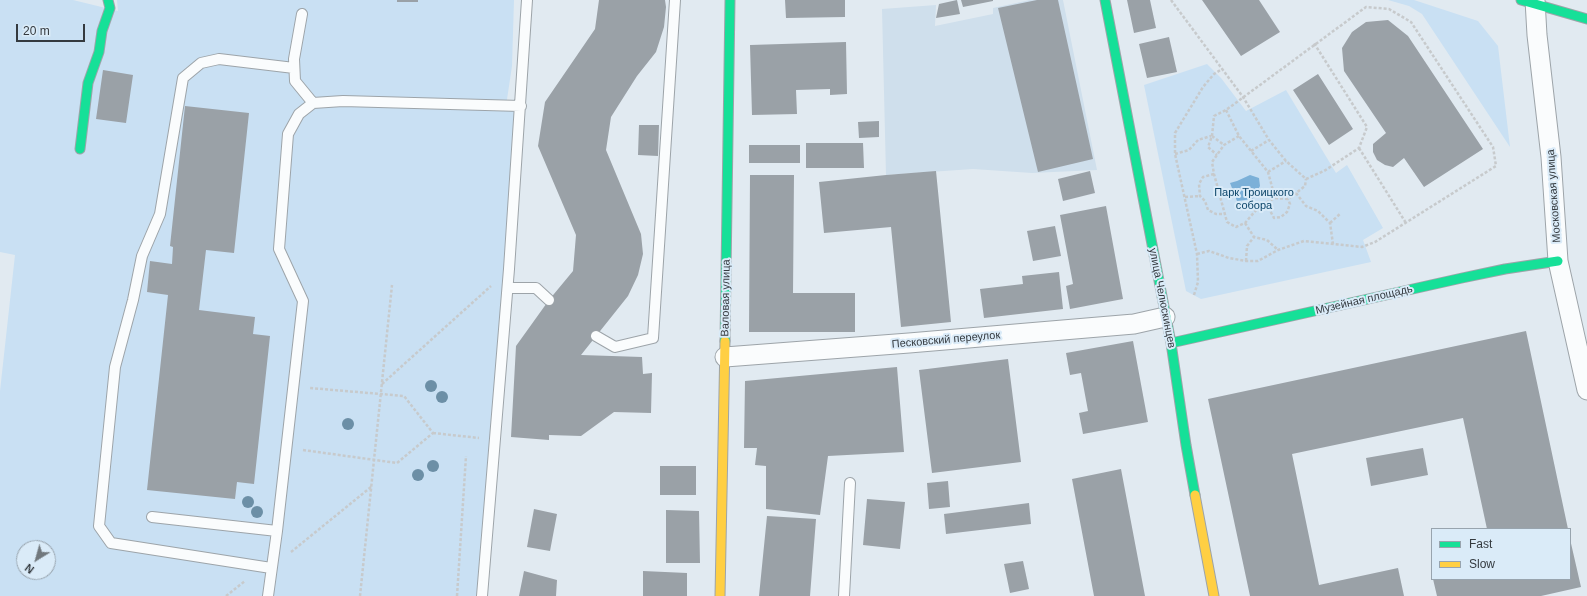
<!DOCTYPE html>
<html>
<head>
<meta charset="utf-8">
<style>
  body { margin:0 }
  #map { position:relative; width:1587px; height:596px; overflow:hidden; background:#e1eaf1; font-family:Helvetica,sans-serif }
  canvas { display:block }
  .legend { position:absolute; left:1431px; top:528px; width:140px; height:52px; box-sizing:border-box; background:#daebf8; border:1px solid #98a4ae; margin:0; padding:5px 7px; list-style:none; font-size:12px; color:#343a3f }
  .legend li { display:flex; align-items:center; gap:8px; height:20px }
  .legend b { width:20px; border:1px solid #98a4ae }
  .north { position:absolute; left:16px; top:540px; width:40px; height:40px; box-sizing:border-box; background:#daebf8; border:1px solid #98a4ae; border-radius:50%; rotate:217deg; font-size:11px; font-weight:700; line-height:16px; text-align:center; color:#343a3f }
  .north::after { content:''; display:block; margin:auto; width:14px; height:18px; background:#71787d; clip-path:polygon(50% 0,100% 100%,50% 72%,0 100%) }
  .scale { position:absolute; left:16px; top:24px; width:69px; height:18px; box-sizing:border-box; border:2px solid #343a3f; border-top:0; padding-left:5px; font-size:12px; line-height:14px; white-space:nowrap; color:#343a3f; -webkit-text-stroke:3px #daebf8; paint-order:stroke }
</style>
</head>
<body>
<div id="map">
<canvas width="1587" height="596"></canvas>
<ul class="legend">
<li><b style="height:5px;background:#16e098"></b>Fast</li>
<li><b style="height:5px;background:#ffcf43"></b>Slow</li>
</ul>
<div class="north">N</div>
<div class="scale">20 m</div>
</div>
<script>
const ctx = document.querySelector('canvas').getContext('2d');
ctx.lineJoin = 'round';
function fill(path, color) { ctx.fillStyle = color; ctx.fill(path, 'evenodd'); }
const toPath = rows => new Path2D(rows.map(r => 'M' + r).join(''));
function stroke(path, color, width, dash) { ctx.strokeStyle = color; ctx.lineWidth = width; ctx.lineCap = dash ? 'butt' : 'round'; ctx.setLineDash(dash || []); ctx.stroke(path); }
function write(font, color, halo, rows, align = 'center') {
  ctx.font = font + ' Helvetica,sans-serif'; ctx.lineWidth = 4; ctx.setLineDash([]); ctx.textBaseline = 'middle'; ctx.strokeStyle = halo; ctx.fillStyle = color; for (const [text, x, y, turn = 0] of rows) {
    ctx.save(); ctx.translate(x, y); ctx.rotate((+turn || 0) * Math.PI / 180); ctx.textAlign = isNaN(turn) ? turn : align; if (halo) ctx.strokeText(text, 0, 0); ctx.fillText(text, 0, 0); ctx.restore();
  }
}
fill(toPath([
  [1030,0,1063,0,1097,170,1032,173,973,169,886,175,882,9,936,5,935,26,993,14,993,8]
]), '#cfdfec');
fill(toPath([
  [0,0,73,0,118,11,117,0,514,0,512,66,506,106,521,106,482,596,0,596,0,391,15,255,0,252],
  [24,548,48,548,48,572,24,572],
  [1388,0,1414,0,1478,21,1498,46,1510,147,1422,14,1409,6],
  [1207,64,1221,78,1246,111,1286,90,1336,173,1347,165,1383,228,1363,240,1371,262,1201,299,1186,291,1144,85]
]), '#c9e0f3');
fill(toPath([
  [1250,175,1259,178,1260,186,1253,199,1237,201,1230,183,1237,181]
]), '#7bb0d8');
fill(toPath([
  [397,0,418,0,418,2,397,2],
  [599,0,665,0,666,7,664,27,656,52,637,76,611,117,606,150,641,234,643,254,638,275,628,296,581,355,642,357,643,374,652,373,651,413,614,412,581,436,549,435,549,440,511,437,516,346,549,300,573,271,576,235,538,146,545,102,595,29],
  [785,0,845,0,845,17,786,18],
  [957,0,960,14,936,18,939,4],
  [961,0,993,0,993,1,963,7],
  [1037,0,1058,0,1093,159,1038,172,998,8],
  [1127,0,1150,0,1156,28,1134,33],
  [1202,0,1259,0,1280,32,1241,56],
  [1388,20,1408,36,1483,149,1424,187,1404,158,1393,167,1385,165,1377,160,1373,152,1373,144,1386,133,1344,71,1342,48,1352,32,1366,22],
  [1169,37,1177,72,1147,78,1139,44],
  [846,42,847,94,830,95,830,89,796,90,797,114,752,115,750,45],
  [103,70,133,75,126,123,96,119],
  [1318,74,1353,129,1329,145,1293,90],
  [185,106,249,113,234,253,206,250,199,310,255,317,253,334,270,336,254,484,237,482,235,499,147,490,168,295,147,292,150,261,172,264,173,247,170,246],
  [879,121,879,137,859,138,858,122],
  [639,125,659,125,658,156,638,155],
  [806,143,863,143,864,168,806,168],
  [749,145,800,145,800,163,749,163],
  [936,171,951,322,901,327,891,227,824,233,819,182,886,175],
  [1090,171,1095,193,1063,201,1058,179],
  [750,175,794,175,793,293,855,293,855,332,749,332],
  [1106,206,1123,299,1070,309,1066,286,1073,284,1060,215],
  [1055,226,1061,256,1033,261,1027,231],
  [1059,272,1063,309,984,318,980,289,1023,284,1022,276],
  [1526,331,1568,529,1487,529,1463,418,1292,454,1319,585,1398,568,1404,596,1250,596,1208,399],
  [1133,341,1148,422,1083,434,1079,413,1088,411,1081,373,1070,375,1066,353],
  [1008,359,1021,462,932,473,919,370],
  [897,367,904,452,828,456,820,515,766,509,766,466,755,465,757,448,744,448,745,381],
  [1423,448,1428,475,1371,486,1366,458],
  [660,466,696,466,696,495,660,495],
  [1121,469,1145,596,1094,596,1072,479],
  [948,481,950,507,929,509,927,483],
  [867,499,905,502,900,549,863,545],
  [1029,503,1031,524,946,534,944,514],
  [534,509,557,514,550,551,527,547],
  [666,510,699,511,700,563,666,563],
  [767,516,816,519,810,596,759,596],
  [1570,539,1581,587,1541,596,1437,596,1433,579,1570,579],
  [1023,561,1029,589,1010,593,1004,564],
  [524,571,557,580,556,596,519,596],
  [643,571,687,573,687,596,643,596]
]), '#9aa1a7');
const lane = toPath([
  [302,14,294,59,295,81,313,103],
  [508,288,536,288,549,300],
  [596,336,615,347,653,338,675,0],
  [152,517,277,531],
  [271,568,111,543,99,526,115,367,133,300,142,256,160,214,183,78,201,63,219,59,294,68],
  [268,596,277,531,303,301,279,249,288,134,299,114,313,103,343,101,521,106],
  [482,596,509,269,527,0],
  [844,596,850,483]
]);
const street = toPath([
  [1535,0,1537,35,1551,157,1558,261,1587,390],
  [725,357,909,343,1134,324,1165,317]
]);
const fast = toPath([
  [1105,0,1171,343,1186,445,1195,495],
  [1521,0,1587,19],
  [80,149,88,83,99,52,102,31,110,8,108,0],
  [725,341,730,0],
  [1171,343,1462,278,1505,269,1558,261]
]);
const slow = toPath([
  [1195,495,1214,596],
  [720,596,725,341]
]);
stroke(lane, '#9da4a9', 12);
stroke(street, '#9da4a9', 21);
stroke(fast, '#9da4a9', 11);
stroke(slow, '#9da4a9', 11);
stroke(toPath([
  [1171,0,1243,97,1269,140,1286,161,1306,179],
  [1226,110,1239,136,1268,172,1275,198],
  [1212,136,1224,145],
  [1239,136,1224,145,1212,162,1214,174,1227,222,1236,227,1245,223,1257,209,1269,201,1275,198,1288,199,1296,193,1305,186,1306,179],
  [1359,148,1406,223],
  [1251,151,1269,140],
  [1175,154,1189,150,1198,140,1211,136],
  [1268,172,1286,161],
  [1214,174,1203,177,1199,184,1200,196,1205,201,1208,210,1216,214,1224,214],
  [1306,179,1324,171,1359,148,1367,127,1314,43],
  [1296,193,1306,206,1318,211,1330,223,1333,244],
  [1185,197,1200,196],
  [1266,203,1274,218,1281,217,1287,212,1290,204,1288,199],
  [1245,223,1254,237,1267,240,1278,250],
  [1330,223,1341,213],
  [1197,254,1209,251,1229,258,1246,261,1258,261,1278,250,1304,241,1362,247,1375,242,1496,166,1493,147,1411,22,1389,9,1366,7,1226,110,1214,116,1212,136,1208,147,1217,155],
  [1246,261,1247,246,1254,237],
  [1194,295,1198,282,1197,254,1175,154,1175,133,1203,87,1214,74,1222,69],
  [382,384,491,286],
  [433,433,479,438],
  [303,450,397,463,433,433,404,396,310,388],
  [291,552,371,487],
  [226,596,245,581],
  [360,596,392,285],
  [457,596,466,456]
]), '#c7cacc', 2.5, [3, 2]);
stroke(lane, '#fafcfd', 10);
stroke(street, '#fafcfd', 19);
stroke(fast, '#16e098', 9);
stroke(slow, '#ffcf43', 9);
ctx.fillStyle = '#6c8fa6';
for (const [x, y] of [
  [431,386],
  [442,397],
  [348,424],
  [433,466],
  [418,475],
  [248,502],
  [257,512]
]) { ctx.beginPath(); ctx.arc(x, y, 6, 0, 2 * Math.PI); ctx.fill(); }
write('11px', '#0c4569', '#daebf8', [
  ["Парк Троицкого",1254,193],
  ["собора",1254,206]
]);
write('11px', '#343a3f', '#daebf8', [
  ["Московская улица",1554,196,-94],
  ["Валовая улица",726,298,-89],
  ["улица Челюскинцев",1162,298,79],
  ["Музейная площадь",1364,300,-13],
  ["Песковский переулок",946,340,-5]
]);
</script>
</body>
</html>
